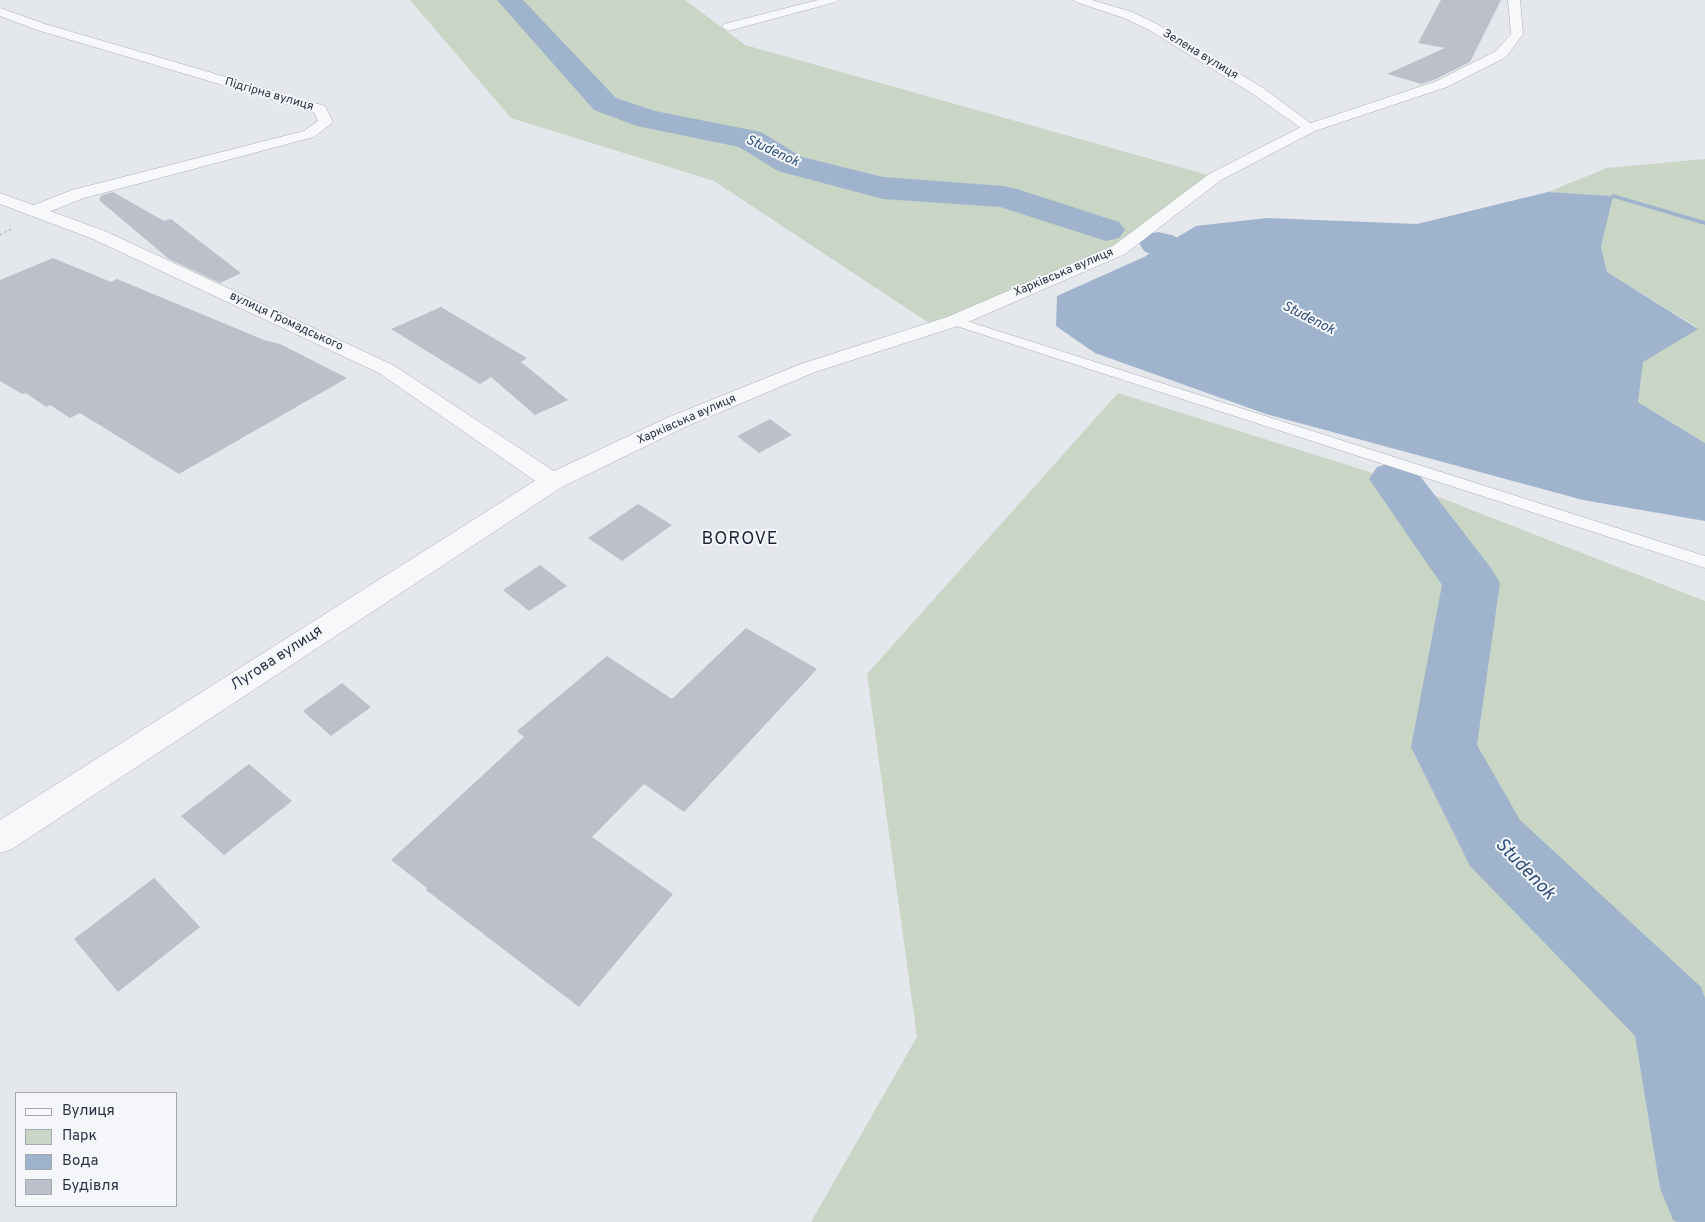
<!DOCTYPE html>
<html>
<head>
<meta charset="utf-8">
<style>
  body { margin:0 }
  #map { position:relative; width:1705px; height:1222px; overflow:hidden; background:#e4e7ec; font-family:Overpass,sans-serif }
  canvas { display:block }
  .legend { position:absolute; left:15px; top:1092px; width:162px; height:115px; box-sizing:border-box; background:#f4f6f9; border:1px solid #a4a8b1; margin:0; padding:6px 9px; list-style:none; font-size:15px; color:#2b3445 }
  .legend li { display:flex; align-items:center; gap:10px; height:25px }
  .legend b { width:25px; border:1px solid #a4a8b1 }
</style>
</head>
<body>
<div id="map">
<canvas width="1705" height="1222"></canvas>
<ul class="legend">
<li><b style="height:6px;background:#f7f8fa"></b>Вулиця</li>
<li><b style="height:14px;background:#c9d6c5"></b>Парк</li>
<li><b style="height:14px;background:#9fb4cc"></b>Вода</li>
<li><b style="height:14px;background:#bbc0ca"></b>Будівля</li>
</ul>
</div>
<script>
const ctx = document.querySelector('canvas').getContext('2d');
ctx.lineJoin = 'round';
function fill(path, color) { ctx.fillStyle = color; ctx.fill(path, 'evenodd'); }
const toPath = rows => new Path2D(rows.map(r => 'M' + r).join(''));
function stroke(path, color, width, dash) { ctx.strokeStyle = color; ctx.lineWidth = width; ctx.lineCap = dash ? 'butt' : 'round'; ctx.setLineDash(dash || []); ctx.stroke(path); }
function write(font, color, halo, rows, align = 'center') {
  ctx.font = font + ' Overpass,sans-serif'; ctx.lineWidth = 4; ctx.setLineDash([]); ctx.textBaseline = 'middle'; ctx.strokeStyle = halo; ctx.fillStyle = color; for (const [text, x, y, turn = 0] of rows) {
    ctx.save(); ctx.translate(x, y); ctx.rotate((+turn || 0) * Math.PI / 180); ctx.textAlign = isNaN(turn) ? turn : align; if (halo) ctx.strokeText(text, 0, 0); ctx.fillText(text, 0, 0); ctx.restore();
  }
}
fill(toPath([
  [410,0,685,0,745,45,1215,177,1119,250,935,327,714,181,511,118],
  [1705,159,1705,443,1638,402,1642,362,1698,328,1607,272,1601,247,1612,196,1548,192,1607,168],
  [1118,393,1395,480,1705,601,1705,1222,811,1222,917,1037,867,674]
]), '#c9d6c5');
fill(toPath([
  [1548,192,1613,196,1601,247,1607,272,1698,329,1643,362,1638,402,1705,443,1705,521,1583,500,1266,414,1095,353,1056,326,1057,296,1144,257,1196,226,1267,218,1417,224]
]), '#9fb4cc');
fill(toPath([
  [1613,194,1705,221,1705,225,1614,198,1606,206,1602,206,1602,204,1613,194]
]), '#9fb4cc');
fill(toPath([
  [497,0,523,0,616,98,655,111,761,132,802,157,883,177,1004,186,1017,189,1119,222,1125,230,1119,238,1106,241,1000,207,883,199,778,171,739,147,637,126,594,110,497,0],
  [1158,232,1172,235,1250,274,1256,283,1250,292,1236,295,1222,292,1144,251,1139,243,1144,235,1158,232],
  [1395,462,1413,467,1491,568,1500,583,1477,745,1520,820,1701,987,1705,998,1705,1222,1677,1222,1673,1220,1660,1188,1635,1036,1470,866,1411,747,1442,585,1369,479,1377,467,1395,462]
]), '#9fb4cc');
fill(toPath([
  [1441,0,1501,0,1470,62,1436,79,1422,84,1387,74,1445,48,1418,43],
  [113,192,164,221,171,219,241,273,220,283,169,259,99,200,102,195],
  [53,258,111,282,117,279,264,340,280,344,347,378,179,474,80,413,70,418,50,405,46,407,26,393,22,394,0,381,0,280],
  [441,307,527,358,521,362,568,400,535,415,491,377,480,384,391,329],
  [770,419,792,435,759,453,737,436],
  [638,504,672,525,622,561,588,538],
  [540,565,567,586,529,611,503,590],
  [746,628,817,669,684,812,644,784,592,837,673,894,579,1007,426,890,427,888,391,860,524,737,517,731,607,656,672,699],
  [342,683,371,707,331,736,303,711],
  [249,764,292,801,224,855,181,816],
  [154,878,200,927,118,992,74,939]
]), '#bbc0ca');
const service = toPath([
  [954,317,1705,556,1705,568,950,324,948,321,954,317]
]);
const minor = toPath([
  [818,0,838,0,836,2,728,31,722,27,724,24,818,0],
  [1074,0,1092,0,1132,12,1157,24,1263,88,1317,128,1315,131,1305,131,1253,94,1149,30,1124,18,1076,2,1074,0],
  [0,8,45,24,325,106,333,122,314,137,84,198,41,215,35,216,29,215,26,211,29,207,72,190,304,131,318,121,314,112,37,30,0,16,0,8],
  [553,473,562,475,565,481,562,487,12,849,0,853,0,820,544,475,553,473]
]);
const tertiary = toPath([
  [1508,0,1520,0,1523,34,1506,57,1447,87,1315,131,1221,180,1125,254,961,325,815,372,685,427,562,487,553,489,544,487,379,373,93,239,0,204,0,193,105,231,393,365,554,471,669,417,801,364,947,317,1113,246,1209,174,1305,125,1437,81,1496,51,1511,34,1508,0]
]);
stroke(service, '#a9aeb7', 1);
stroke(minor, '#a9aeb7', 1);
stroke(tertiary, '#a9aeb7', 1);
stroke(toPath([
  [0,235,13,228]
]), '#c2c5cb', 2, [2.5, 2.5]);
fill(service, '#f7f8fa');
fill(minor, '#f7f8fa');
fill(tertiary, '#f7f8fa');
write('12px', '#2b3445', '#f4f6f9', [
  ["Зелена вулиця",1200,55,31],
  ["Підгірна вулиця",269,95,16],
  ["Харківська вулиця",1064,273,-23],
  ["вулиця Громадського",286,322,25],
  ["Харківська вулиця",687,420,-24]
]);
write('italic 14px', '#34527a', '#f4f6f9', [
  ["Studenok",772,152,25],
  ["Studenok",1308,319,27]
]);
write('15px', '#2b3445', '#f4f6f9', [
  ["Лугова вулиця",277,659,-33]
]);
ctx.letterSpacing = '1px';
write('18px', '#1d2536', '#f4f6f9', [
  ["BOROVE",740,540]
]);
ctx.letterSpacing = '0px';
write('italic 19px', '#34527a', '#f4f6f9', [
  ["Studenok",1524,870,46]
]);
</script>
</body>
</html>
